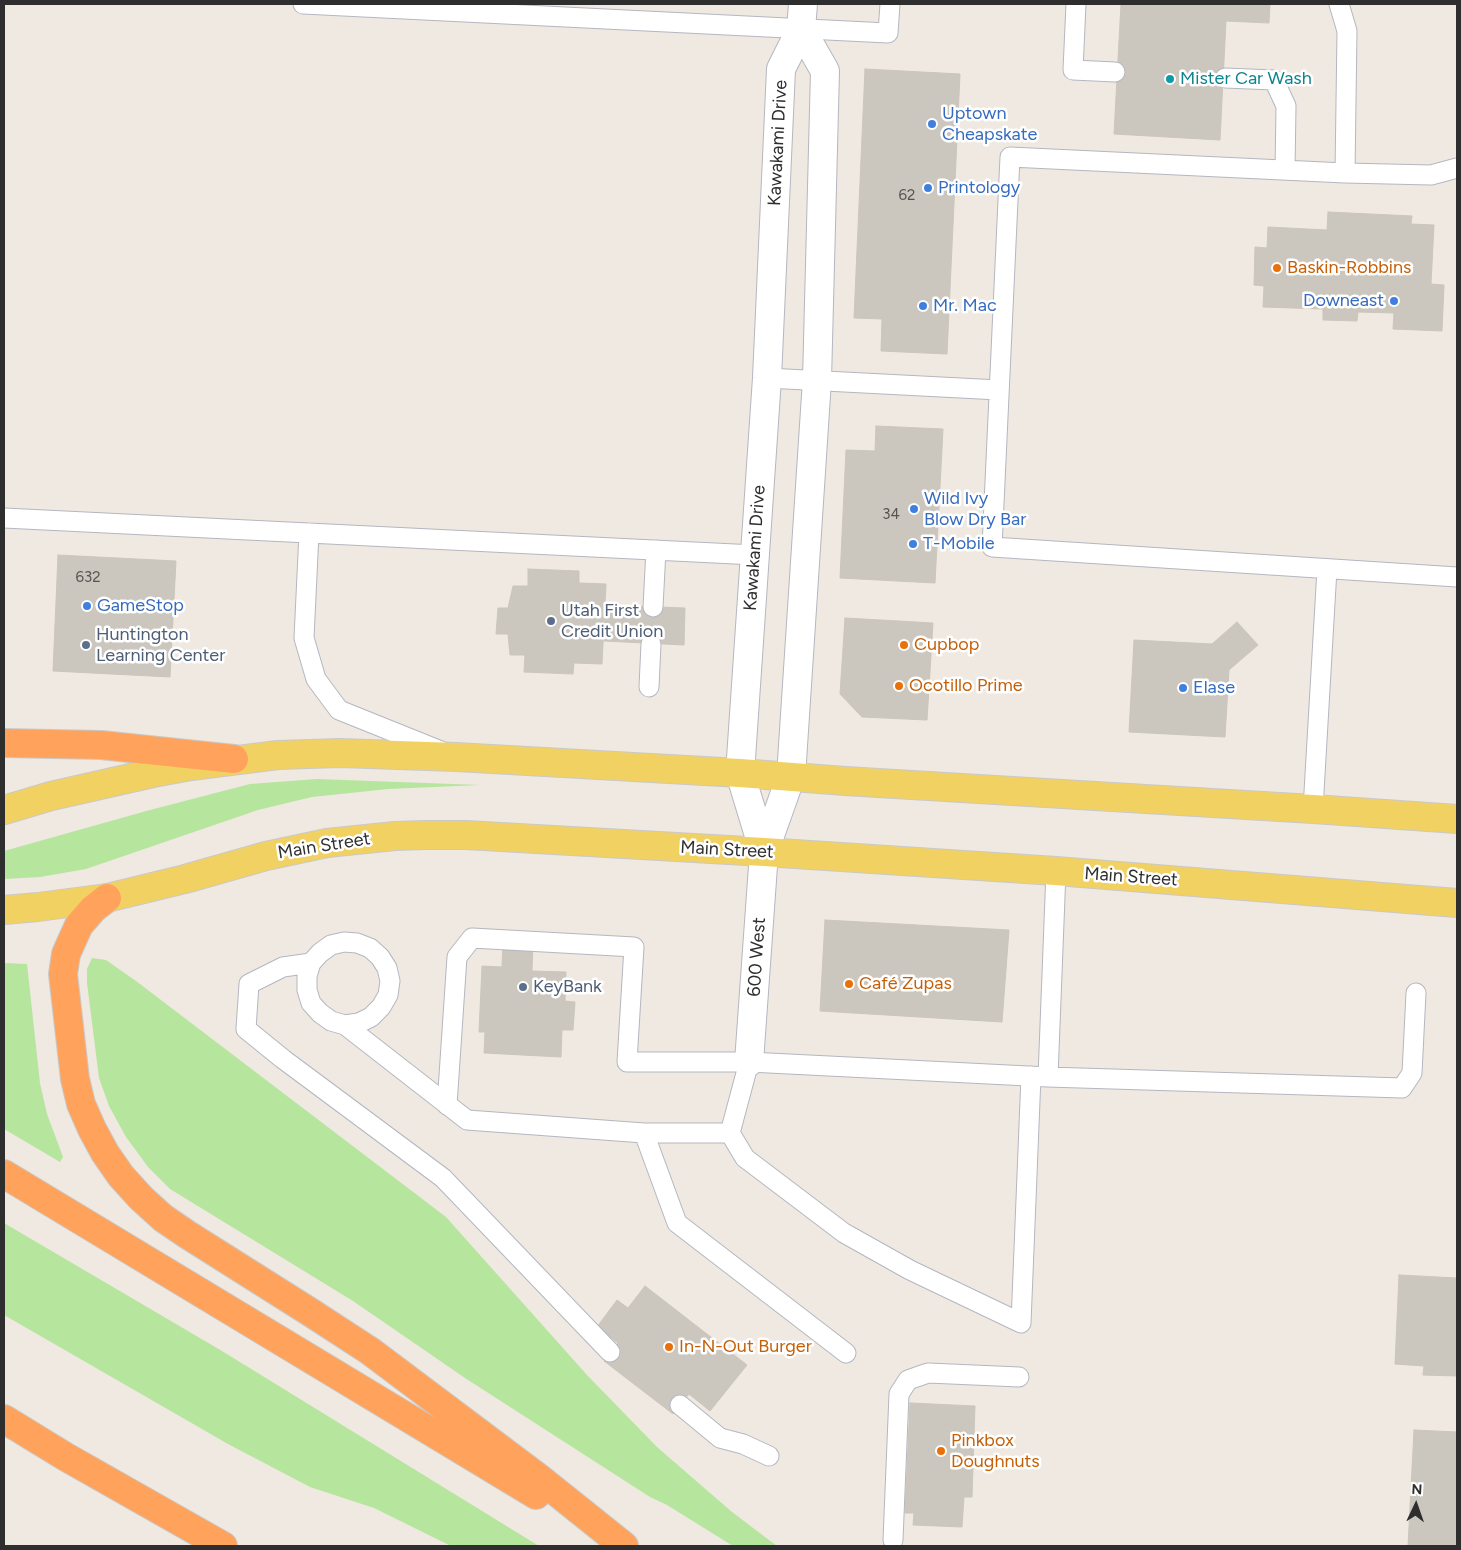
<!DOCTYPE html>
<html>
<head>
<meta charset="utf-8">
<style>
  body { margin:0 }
  #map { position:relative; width:1461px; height:1550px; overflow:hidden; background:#efe9e1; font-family:Figtree,sans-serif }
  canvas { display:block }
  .frame { position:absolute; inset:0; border:5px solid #2e2e2e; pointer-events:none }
  .north { position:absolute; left:1391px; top:1480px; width:50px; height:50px; -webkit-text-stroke:4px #fff; paint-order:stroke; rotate:3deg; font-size:14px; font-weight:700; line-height:20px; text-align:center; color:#2e2e2e }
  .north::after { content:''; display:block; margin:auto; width:18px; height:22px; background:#2e2e2e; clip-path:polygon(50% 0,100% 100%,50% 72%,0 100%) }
</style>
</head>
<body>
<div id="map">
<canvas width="1461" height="1550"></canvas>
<div class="frame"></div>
<div class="north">N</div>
</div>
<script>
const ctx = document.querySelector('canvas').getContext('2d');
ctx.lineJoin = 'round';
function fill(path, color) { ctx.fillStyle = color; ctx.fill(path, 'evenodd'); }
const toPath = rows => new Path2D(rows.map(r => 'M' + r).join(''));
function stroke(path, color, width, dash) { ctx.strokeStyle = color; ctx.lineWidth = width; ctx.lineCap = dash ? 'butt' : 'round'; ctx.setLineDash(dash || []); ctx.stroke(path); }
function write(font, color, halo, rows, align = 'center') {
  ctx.font = font + ' Figtree,sans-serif'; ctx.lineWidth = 5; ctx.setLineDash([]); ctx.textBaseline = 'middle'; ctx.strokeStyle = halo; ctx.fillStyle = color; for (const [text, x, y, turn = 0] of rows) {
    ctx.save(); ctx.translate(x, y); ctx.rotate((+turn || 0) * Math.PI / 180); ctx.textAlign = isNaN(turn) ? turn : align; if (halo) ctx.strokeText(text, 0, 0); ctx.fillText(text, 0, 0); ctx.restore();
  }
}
fill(toPath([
  [317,779,480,785,388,789,312,797,258,810,86,869,40,877,4,879,4,851,150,810,250,784],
  [92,958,106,960,136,981,446,1217,587,1375,657,1447,732,1512,777,1546,733,1546,667,1505,650,1497,465,1378,353,1301,170,1189,148,1167,126,1137,109,1106,99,1078,87,983,87,969],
  [4,963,27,964,40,1083,47,1114,63,1157,60,1162,4,1129],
  [4,1223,222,1351,539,1546,451,1546,374,1508,310,1487,228,1444,4,1315]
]), '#b6e59e');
const building = toPath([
  [1121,4,1270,4,1269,23,1226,21,1220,140,1114,134,1121,4],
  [865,69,960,74,947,354,881,351,882,319,854,318,865,69],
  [1328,212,1412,216,1411,224,1434,225,1431,284,1444,285,1442,331,1393,329,1394,313,1358,312,1357,321,1323,320,1323,309,1263,307,1264,286,1254,285,1255,247,1267,248,1268,227,1327,230,1328,212],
  [876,426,943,429,935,583,840,578,846,450,875,451,876,426],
  [58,555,176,561,170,677,53,671,58,555],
  [528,569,579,571,579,583,606,584,602,664,574,663,573,674,524,672,525,655,510,655,508,634,496,634,498,608,508,608,513,586,528,586,528,569],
  [605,605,685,608,684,645,604,641,605,605],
  [845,618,933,623,927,720,862,717,840,694,845,618],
  [1237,622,1258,645,1229,670,1225,737,1129,732,1134,640,1212,644,1237,622],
  [825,920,1009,930,1002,1022,820,1011,825,920],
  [503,939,533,941,532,971,566,972,565,1001,575,1002,573,1030,562,1030,561,1057,484,1053,485,1032,479,1032,482,966,502,967,503,939],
  [1399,1275,1457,1278,1457,1376,1423,1375,1424,1366,1395,1364,1399,1275],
  [645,1286,747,1365,710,1411,689,1394,673,1414,604,1361,618,1343,597,1327,617,1300,628,1308,645,1286],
  [910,1403,975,1406,972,1497,964,1497,962,1527,913,1525,914,1513,905,1513,910,1403],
  [1414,1430,1457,1432,1457,1546,1408,1546,1414,1430]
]);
fill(building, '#cbc7bf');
stroke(building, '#cbc5ba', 1);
const service = toPath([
  [303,4,888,33,890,4],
  [1076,4,1073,70,1115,72],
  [1339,4,1347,31,1345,173],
  [1225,78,1274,80,1286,106,1285,170],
  [1457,168,1431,175,1345,173,1010,157,992,547,1457,577],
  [767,378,999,390],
  [4,518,755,555],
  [309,533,304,638,316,679,339,710,441,751],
  [653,607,656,550],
  [649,687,651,644],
  [1313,809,1327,569],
  [1056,871,1048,1077,1402,1088,1412,1073,1416,993],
  [311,963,283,967,249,984,246,1029,283,1059,443,1178,610,1352],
  [345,1025,359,1023,371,1017,381,1007,388,995,390,981,387,968,380,957,370,948,357,943,344,942,331,945,320,953,311,963,307,976,307,990,311,1003,320,1013,331,1021,345,1025,467,1120,644,1133],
  [749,1062,730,1133,745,1158,844,1233,910,1270,1021,1323,1031,1076],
  [447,1105,457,957,472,938,634,947,627,1062,749,1062,1048,1077],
  [730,1133,644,1133,677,1223,846,1353],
  [680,1405,720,1438,743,1444,769,1456],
  [893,1540,899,1394,908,1380,928,1373,1019,1377]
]);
const minor = toPath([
  [764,852,740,773,767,378,781,69,801,29,803,4],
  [749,1062,764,852,791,776,817,380,825,71,801,29]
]);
const primary = toPath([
  [4,810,51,796,153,773,191,766,278,755,340,753,456,757,740,773,845,781,1313,809,1457,819],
  [4,910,38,907,107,898,185,879,266,856,327,843,395,836,425,835,466,835,764,852,1056,871,1457,903]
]);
const motorway = toPath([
  [4,743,101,745,234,759],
  [107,898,93,909,79,925,66,954,63,974,75,1079,81,1104,92,1129,105,1153,121,1176,141,1198,163,1218,188,1235,310,1312,370,1351,539,1478,624,1546],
  [4,1174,536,1495],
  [4,1419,66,1457,223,1546]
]);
stroke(service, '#b4b7c1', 21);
stroke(minor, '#b4b7c1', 30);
stroke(primary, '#c9c9c9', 30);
stroke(motorway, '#c9c9c9', 30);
stroke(service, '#fff', 19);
stroke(minor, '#fff', 28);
stroke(primary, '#f2d163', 28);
stroke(motorway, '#ffa35c', 28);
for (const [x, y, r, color] of [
  [1170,79,5,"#0f9aa8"],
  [932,124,5,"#3f7fe0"],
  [928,188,5,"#3f7fe0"],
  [1277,268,5,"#e8710a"],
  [1394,301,5,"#3f7fe0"],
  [923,306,5,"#3f7fe0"],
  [914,509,5,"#3f7fe0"],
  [913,544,5,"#3f7fe0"],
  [87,606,5,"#3f7fe0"],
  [551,621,5,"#5c6f8a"],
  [86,645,5,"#5c6f8a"],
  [904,645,5,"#e8710a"],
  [899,686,5,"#e8710a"],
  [1183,688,5,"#3f7fe0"],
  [849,984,5,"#e8710a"],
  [523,987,5,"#5c6f8a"],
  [669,1347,5,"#e8710a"],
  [941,1451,5,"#e8710a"]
]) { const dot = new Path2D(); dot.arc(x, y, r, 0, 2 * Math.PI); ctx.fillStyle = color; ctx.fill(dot); stroke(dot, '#fff', 2); }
write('15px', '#555452', null, [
  ["62",907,196],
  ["34",891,515],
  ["632",88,578]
]);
write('18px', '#0d838f', '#fff', [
  ["Mister Car Wash",1180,79]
], 'left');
write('18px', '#366cbe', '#fff', [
  ["Uptown",942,114],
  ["Cheapskate",942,135],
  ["Printology",938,188],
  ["Downeast",1384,301,"right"],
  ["Mr. Mac",933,306],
  ["Wild Ivy",924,499],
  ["Blow Dry Bar",924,520],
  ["T-Mobile",923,544],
  ["GameStop",97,606],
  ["Elase",1193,688]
], 'left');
write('18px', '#2e2e2e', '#fff', [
  ["Kawakami Drive",778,143,-87],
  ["Kawakami Drive",755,548,-86],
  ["Main Street",324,846,-9],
  ["Main Street",727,850,3],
  ["Main Street",1131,877,4],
  ["600 West",757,957,-86]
]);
write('18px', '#c56008', '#fff', [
  ["Baskin-Robbins",1287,268],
  ["Cupbop",914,645],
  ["Ocotillo Prime",909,686],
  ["Café Zupas",859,984],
  ["In-N-Out Burger",679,1347],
  ["Pinkbox",951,1441],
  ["Doughnuts",951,1462]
], 'left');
write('18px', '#4e5e75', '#fff', [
  ["Utah First",561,611],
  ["Credit Union",561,632],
  ["Huntington",96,635],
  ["Learning Center",96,656],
  ["KeyBank",533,987]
], 'left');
</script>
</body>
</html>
